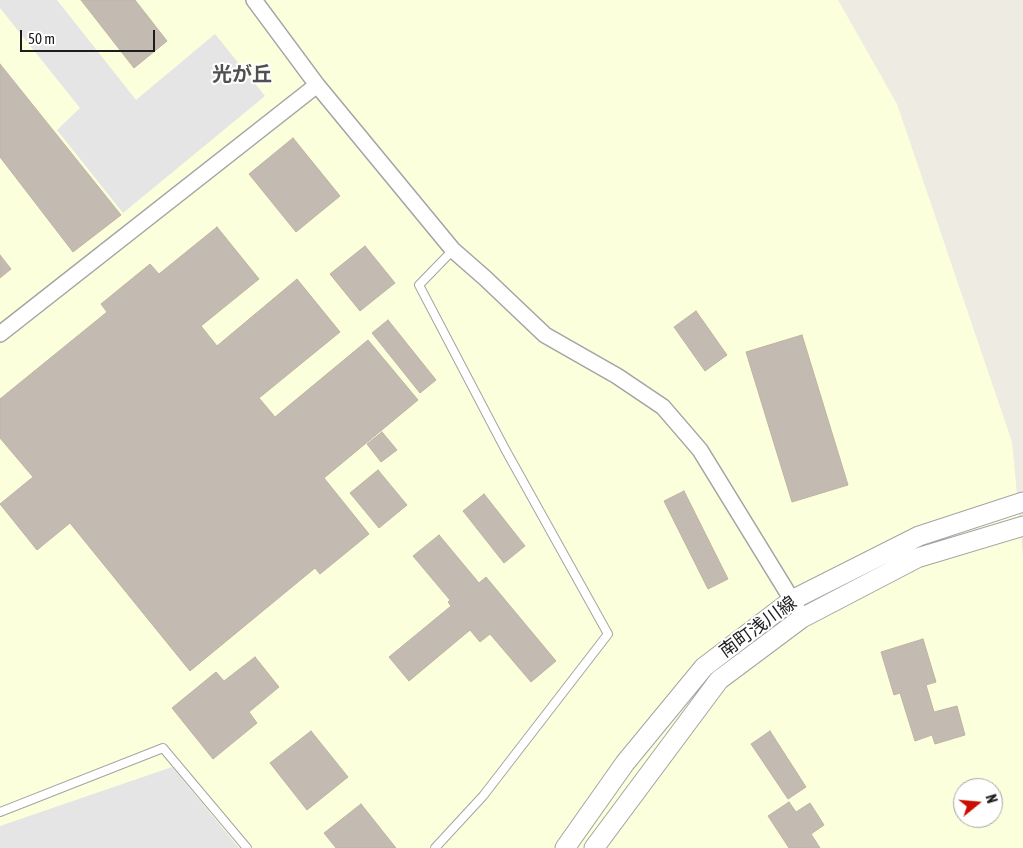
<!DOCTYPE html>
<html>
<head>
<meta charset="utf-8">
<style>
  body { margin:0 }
  #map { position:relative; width:1023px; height:848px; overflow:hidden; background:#eeebe2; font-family:"Asap Condensed",sans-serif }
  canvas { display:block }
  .north { position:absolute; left:953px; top:778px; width:50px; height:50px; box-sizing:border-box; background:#fff; border:1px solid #a5a5a5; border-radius:50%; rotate:73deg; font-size:14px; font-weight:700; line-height:20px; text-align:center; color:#1d1d1d }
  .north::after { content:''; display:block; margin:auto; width:18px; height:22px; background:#ca0f00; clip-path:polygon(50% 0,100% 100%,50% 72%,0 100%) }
  .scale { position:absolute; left:20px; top:30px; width:135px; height:22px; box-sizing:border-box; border:2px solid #1d1d1d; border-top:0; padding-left:6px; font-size:15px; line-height:18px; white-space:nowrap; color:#1d1d1d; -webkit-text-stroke:4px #fff; paint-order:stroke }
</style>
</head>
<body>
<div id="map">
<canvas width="1023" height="848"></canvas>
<div class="north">N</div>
<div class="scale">50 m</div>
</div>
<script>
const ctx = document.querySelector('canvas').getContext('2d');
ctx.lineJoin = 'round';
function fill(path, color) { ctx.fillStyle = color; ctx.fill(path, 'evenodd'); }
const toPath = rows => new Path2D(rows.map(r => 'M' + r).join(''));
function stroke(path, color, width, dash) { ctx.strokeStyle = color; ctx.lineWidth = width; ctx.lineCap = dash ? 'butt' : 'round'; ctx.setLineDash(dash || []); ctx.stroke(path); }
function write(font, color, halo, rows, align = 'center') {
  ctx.font = font + ' "Asap Condensed","Noto Sans JP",sans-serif'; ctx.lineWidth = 4; ctx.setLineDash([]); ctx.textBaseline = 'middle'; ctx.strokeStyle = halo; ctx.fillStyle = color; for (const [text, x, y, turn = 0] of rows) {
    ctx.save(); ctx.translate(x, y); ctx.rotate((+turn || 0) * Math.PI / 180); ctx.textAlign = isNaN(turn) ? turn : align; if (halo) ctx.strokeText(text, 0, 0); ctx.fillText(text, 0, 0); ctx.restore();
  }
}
fill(toPath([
  [0,0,838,0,897,104,1012,442,1023,557,1023,848,0,848],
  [963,788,993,788,993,818,963,818]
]), '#fcffdb');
fill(toPath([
  [0,0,57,0,136,100,215,34,265,96,123,213,57,130,80,108,0,8],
  [172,767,239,848,0,848,0,826]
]), '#e5e5e5');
const building = toPath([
  [81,0,135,0,167,41,134,68,81,0],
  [0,64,121,215,73,252,0,157,0,64],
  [293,138,340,196,296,232,249,174,293,138],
  [217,227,259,279,201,326,217,346,297,279,340,332,259,398,275,417,368,340,418,400,324,478,369,534,320,574,315,568,190,671,70,523,37,550,0,504,33,477,0,438,0,399,107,312,101,304,150,264,159,274,217,227],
  [365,246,395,283,360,311,330,274,365,246],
  [0,255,11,269,0,278,0,255],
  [696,311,727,355,705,371,674,327,696,311],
  [388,320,436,380,420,393,372,333,388,320],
  [802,335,848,485,792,502,746,352,802,335],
  [382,432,397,450,381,462,367,444,382,432],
  [378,470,407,505,379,528,350,493,378,470],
  [684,491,728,579,708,589,664,501,684,491],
  [484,494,525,546,504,563,463,511,484,494],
  [439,535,479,583,486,577,556,661,531,682,490,634,480,642,470,630,409,681,389,657,451,606,448,602,450,600,413,556,439,535],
  [923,639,936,682,926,685,934,712,957,706,965,735,935,744,932,735,915,741,900,693,894,695,881,652,923,639],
  [255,657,279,687,249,712,257,723,213,759,172,708,216,672,224,681,255,657],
  [311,731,348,777,307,810,270,763,311,731],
  [770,731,806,787,788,799,751,744,770,731],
  [789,802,796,812,810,803,824,825,811,834,820,848,789,848,768,816,789,802],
  [361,804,396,848,336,848,324,833,361,804]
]);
fill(building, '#c3bab2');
stroke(building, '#c0b3a4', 1);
const service = toPath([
  [0,812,163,748,247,848],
  [435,848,483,796,608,634,505,449,419,285,453,250]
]);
const minor = toPath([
  [254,0,317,85,453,250,485,278,545,335,617,376,663,407,700,450,797,608],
  [0,334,317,85]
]);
const tertiary = toPath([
  [565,848,625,763,704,667,792,600,919,536,1023,502],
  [594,848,719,680,802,618,917,558,1023,526]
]);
stroke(service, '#a4a4a4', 10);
stroke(minor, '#a4a4a4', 18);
stroke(tertiary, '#a4a4a4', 21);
stroke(service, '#fff', 8);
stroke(minor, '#fff', 15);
stroke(tertiary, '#fff', 19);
write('18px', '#1d1d1d', '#fff', [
  ["南町浅川線",758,627,-36]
]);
write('bold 20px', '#505050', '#fff', [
  ["光が丘",242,75]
]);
</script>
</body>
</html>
